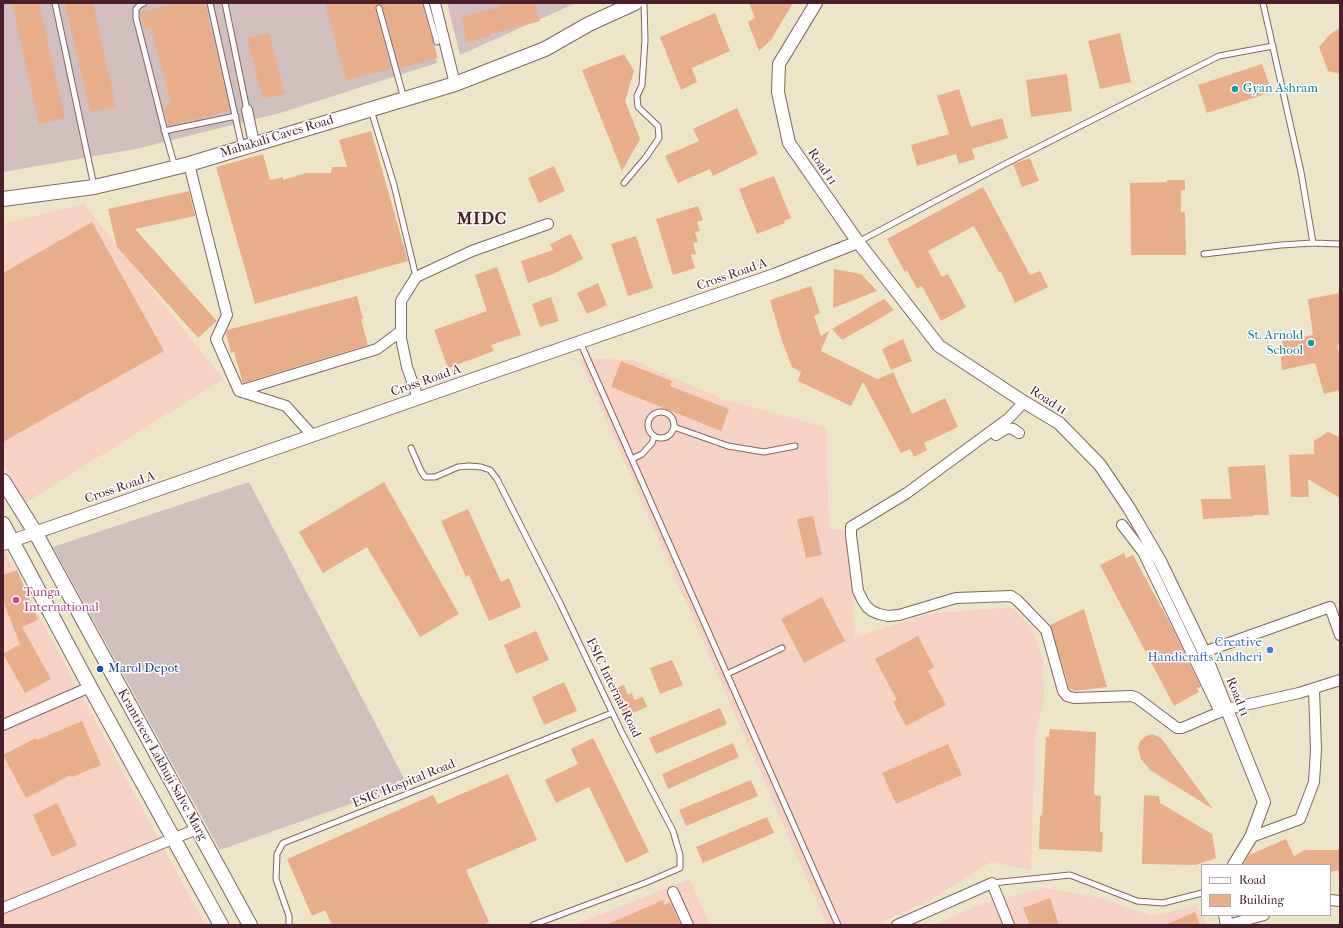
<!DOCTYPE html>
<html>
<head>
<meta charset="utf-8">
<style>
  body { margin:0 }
  #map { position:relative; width:1343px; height:928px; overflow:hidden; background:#ede5c7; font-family:"IM FELL French Canon",serif }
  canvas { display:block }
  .frame { position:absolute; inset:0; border:4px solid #4a1f2b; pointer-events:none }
  .legend { position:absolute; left:1201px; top:864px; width:130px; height:52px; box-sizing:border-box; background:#fff; border:1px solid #b7a5aa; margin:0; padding:5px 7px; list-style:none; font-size:12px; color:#4a1f2b }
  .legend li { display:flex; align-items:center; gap:8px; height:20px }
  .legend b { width:20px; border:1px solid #b7a5aa }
</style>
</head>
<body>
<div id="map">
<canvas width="1343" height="928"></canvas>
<div class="frame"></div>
<ul class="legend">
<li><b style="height:5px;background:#fff"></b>Road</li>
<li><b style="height:11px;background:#e8ae8b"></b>Building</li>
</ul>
</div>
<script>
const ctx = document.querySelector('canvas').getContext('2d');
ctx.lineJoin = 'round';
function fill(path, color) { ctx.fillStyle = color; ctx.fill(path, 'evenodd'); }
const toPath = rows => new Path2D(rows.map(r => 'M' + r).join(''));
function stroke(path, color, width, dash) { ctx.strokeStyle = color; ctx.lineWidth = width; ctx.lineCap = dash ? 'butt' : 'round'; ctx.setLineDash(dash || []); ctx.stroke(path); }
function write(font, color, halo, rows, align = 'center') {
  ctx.font = font + ' "IM FELL French Canon",serif'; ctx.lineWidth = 3; ctx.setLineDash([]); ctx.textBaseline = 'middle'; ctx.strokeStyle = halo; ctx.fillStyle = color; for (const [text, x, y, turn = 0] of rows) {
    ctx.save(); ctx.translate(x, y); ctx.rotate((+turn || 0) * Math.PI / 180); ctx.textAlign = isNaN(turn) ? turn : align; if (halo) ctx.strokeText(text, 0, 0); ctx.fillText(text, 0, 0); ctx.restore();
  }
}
fill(toPath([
  [84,204,223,379,25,503,3,463,3,224],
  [579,358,633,360,722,399,826,427,829,528,849,531,855,637,928,614,1012,607,1031,626,1043,659,1044,699,1035,737,1031,870,991,862,929,901,874,925,827,925],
  [5,552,205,925,3,925,3,553],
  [690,879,710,925,574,925],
  [1044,888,1100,898,1151,916,1195,906,1208,925,934,925,976,906]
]), '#f6d2c4');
fill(toPath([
  [3,3,423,3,437,63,280,113,136,149,3,172],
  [447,3,576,3,460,55],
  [249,482,407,784,220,850,53,547]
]), '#d1bfbe');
fill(toPath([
  [12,3,39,3,65,118,39,124],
  [65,3,93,3,116,107,90,112],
  [177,3,205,3,230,111,168,126,164,107,171,105,151,27,144,29,140,12],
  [325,3,422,3,438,58,400,68,383,7,378,4,376,6,375,9,391,69,346,80],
  [499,3,535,3,540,21,490,34,491,36,467,42,461,17,500,7],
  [749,3,793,3,771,40,759,51,748,22,755,18],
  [715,13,730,51,692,68,697,82,681,90,660,37],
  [1340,28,1340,74,1328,71,1319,47,1330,34],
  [269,33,285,94,263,99,247,38],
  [1120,33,1131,82,1100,89,1088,41],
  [624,54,634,71,625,101,640,139,622,171,582,70],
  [1262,64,1272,92,1207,113,1198,85],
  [1067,74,1072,111,1031,117,1026,80],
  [959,89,971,127,1002,118,1008,138,972,149,975,159,959,164,956,154,917,166,911,145,949,134,937,96],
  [737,108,758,154,713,176,710,169,678,183,665,156,699,141,693,129],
  [371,131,408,261,255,304,216,167,263,154,270,180,283,177,283,180,306,173,331,173,332,167,347,167,339,140],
  [1030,158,1039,181,1022,187,1013,164],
  [554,166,565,191,539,203,528,178],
  [774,176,791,218,784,221,785,223,757,234,739,189],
  [1167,180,1185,180,1185,190,1181,190,1181,212,1185,212,1186,255,1131,255,1130,183,1167,182],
  [983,187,1030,275,1040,271,1048,287,1015,303,1001,272,999,272,974,226,928,251,942,277,948,274,966,307,941,321,922,286,917,289,907,270,905,272,887,239],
  [189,191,195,216,135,229,217,321,198,338,117,247,108,209],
  [698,206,703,220,697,222,700,231,695,232,698,242,693,243,696,254,691,255,695,268,673,275,656,219],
  [92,222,164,351,3,442,3,273],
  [571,234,583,259,553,274,528,283,521,261,553,250,550,244],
  [636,236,653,288,628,296,611,244],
  [497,267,521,335,491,345,494,351,448,368,434,330,487,311,475,275],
  [834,269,861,274,877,291,833,308],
  [598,283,607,305,587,314,577,293],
  [811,286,820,313,814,316,821,336,829,331,821,351,879,380,878,379,893,372,912,414,945,398,958,427,924,443,927,450,914,457,910,449,901,453,863,382,851,406,798,381,801,372,792,367,782,341,770,300],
  [1340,293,1340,344,1337,345,1340,358,1340,390,1324,394,1315,363,1282,370,1281,357,1284,355,1282,341,1313,335,1308,299],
  [357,296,363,319,361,319,368,345,243,383,234,352,231,353,226,333,227,330],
  [551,297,559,321,540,327,532,304],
  [884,299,894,310,842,340,832,329],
  [903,339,912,361,891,370,882,349],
  [621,361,672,381,670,386,729,409,721,431,611,387],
  [1328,432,1340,437,1340,498,1308,479,1309,497,1291,497,1289,455,1314,454,1314,441],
  [1265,465,1269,515,1253,515,1254,516,1203,519,1201,499,1231,499,1228,467],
  [384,482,459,614,420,637,367,547,323,573,299,532],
  [468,509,501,582,509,578,521,607,489,621,469,575,466,577,441,521],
  [813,516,822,555,806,558,797,519],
  [1124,553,1126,558,1133,555,1173,629,1201,687,1197,688,1199,692,1174,706,1100,565],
  [17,570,38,620,22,627,51,679,25,693,3,654,20,644,3,601,3,575],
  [822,597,845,641,804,663,781,619],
  [1084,609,1107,687,1074,691,1069,688,1050,625],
  [536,631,549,660,516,674,504,645],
  [918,636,934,667,928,671,946,705,906,726,893,702,897,700,875,659],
  [672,660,683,685,660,694,650,668],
  [564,682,577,711,544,725,532,697],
  [624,685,628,695,632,693,634,700,643,697,647,707,623,717,612,690],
  [720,708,727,724,656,754,649,738],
  [82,721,101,765,72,777,71,775,26,798,3,755,36,738,37,740],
  [1050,729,1096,732,1094,795,1101,796,1100,832,1103,832,1102,852,1039,849,1040,815,1042,816,1046,737,1049,737],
  [1152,734,1161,738,1213,809,1150,770,1141,759,1138,747,1140,741,1146,736],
  [593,738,649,852,626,863,589,787,556,803,545,780,578,764,571,749],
  [733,743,739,757,668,789,662,774],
  [948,744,962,775,896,804,882,773],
  [508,774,537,840,466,870,489,922,483,925,332,925,325,910,312,916,287,859,433,795,438,804],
  [751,780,758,796,686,826,679,810],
  [1144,795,1159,796,1160,803,1212,834,1216,858,1196,865,1142,864],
  [57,803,77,845,52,857,33,815],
  [767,817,774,833,703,863,696,847],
  [1286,839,1294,856,1305,850,1340,850,1340,870,1330,872,1330,865,1243,865,1249,855],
  [1050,898,1059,925,1030,925,1023,908],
  [663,900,664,905,670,902,681,925,606,925],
  [1195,912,1200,925,1165,925]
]), '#e8ae8b');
const service = toPath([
  [55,3,94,186],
  [144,3,141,4,136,9,136,18,166,136,175,167],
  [210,3,242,147],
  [225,3,247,110],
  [426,3,437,42],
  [1263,3,1301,172,1313,243],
  [379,8,404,99],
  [371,110,394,185,416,277],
  [164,131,236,116],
  [624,183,646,157,659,138,658,126,638,107,637,96,642,85,645,40,644,3],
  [858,242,1007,163,1219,56,1273,46],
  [1204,254,1281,245,1313,243,1340,244],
  [580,342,838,925],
  '648 425a13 13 0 1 1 26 0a13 13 0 1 1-26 0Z',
  [674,427,728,446,764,452,795,446],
  [411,448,421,471,425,477,435,477,458,467,469,466,481,467,490,470,497,479,560,603,622,733,673,831,680,855,680,868,645,883,533,925],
  [632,459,642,454,652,443,654,437],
  [727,674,782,648],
  [992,883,1070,875,1137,901,1163,903,1202,893],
  [289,925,289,916,276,879,277,854,283,843,612,713]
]);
const minor = toPath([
  [435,3,455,84],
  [247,110,254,143],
  [189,164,227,315,216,339,239,391,286,406,312,435],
  [239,391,377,349,401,331],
  [418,398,407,367,401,338,401,301,416,277,472,251,548,224],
  [1024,402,1009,418,907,493,851,527,851,535,858,591,863,601,867,607,872,611,879,614,888,616,899,615,956,598,1011,596,1017,600,1046,630,1063,691,1067,696,1074,698,1132,696,1137,698,1177,728,1182,728,1227,709,1299,693,1340,680],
  [996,435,1007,428,1013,429,1019,433],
  [1122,525,1143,552,1220,712],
  [1204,652,1330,607,1340,635],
  [3,725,90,687],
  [1251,837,1300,819,1314,782,1316,750,1314,689],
  [673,892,688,925],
  [1330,900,1340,901],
  [3,908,197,829],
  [897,925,992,883,1009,925],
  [1228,925,1264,915]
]);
const tertiary = toPath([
  [816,3,779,64,778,92,789,143,858,242,939,346,1024,402,1059,423,1100,465,1129,508,1160,561,1204,652,1264,802,1251,837,1234,865],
  [3,544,505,368,774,275,858,242],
  [1225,915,1227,925]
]);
const secondary = toPath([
  [3,199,94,187,133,178,189,164,455,84,545,49,589,24,635,3],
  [3,481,35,532,250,925],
  [3,524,90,687,221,925]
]);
stroke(service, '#836462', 7);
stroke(minor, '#836462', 12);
stroke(tertiary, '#836462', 14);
stroke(secondary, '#836462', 16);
stroke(service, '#fff', 5);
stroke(minor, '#fff', 10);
stroke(tertiary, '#fff', 12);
stroke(secondary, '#fff', 14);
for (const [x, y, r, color] of [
  [1235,89,4,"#0f9aa8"],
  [1311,343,4,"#0f9aa8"],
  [16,600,4,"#d1479c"],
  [1270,650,4,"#3f7fe0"],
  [100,669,4,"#1a4fb4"]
]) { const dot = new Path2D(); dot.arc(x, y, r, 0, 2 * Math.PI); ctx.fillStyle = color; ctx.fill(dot); stroke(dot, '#fff', 1.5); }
write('13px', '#0d838f', '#fff', [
  ["Gyan Ashram",1243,89],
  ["St. Arnold",1303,336,"right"],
  ["School",1303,351,"right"]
], 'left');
write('13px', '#4a1f2b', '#fff', [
  ["Mahakali Caves Road",277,137,-17],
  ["Road 11",822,167,56],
  ["Cross Road A",732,275,-19],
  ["Cross Road A",426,381,-19],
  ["Road 11",1048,401,33],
  ["Cross Road A",120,488,-19],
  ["ESIC Internal Road",613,688,64],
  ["Road 11",1237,697,68],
  ["Krantiveer Lakhuji Salve Marg",162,765,61],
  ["ESIC Hospital Road",404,784,-22]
]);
write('13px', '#b23c85', '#fff', [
  ["Tunga",24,593],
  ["International",24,608]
], 'left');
write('13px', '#366cbe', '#fff', [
  ["Creative",1262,643],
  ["Handicrafts Andheri",1262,658]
], 'right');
write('13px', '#164399', '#fff', [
  ["Marol Depot",108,669]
], 'left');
ctx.letterSpacing = '1px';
write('bold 17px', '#4a1f2b', '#fff', [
  ["MIDC",482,220]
]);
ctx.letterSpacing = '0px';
</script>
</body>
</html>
